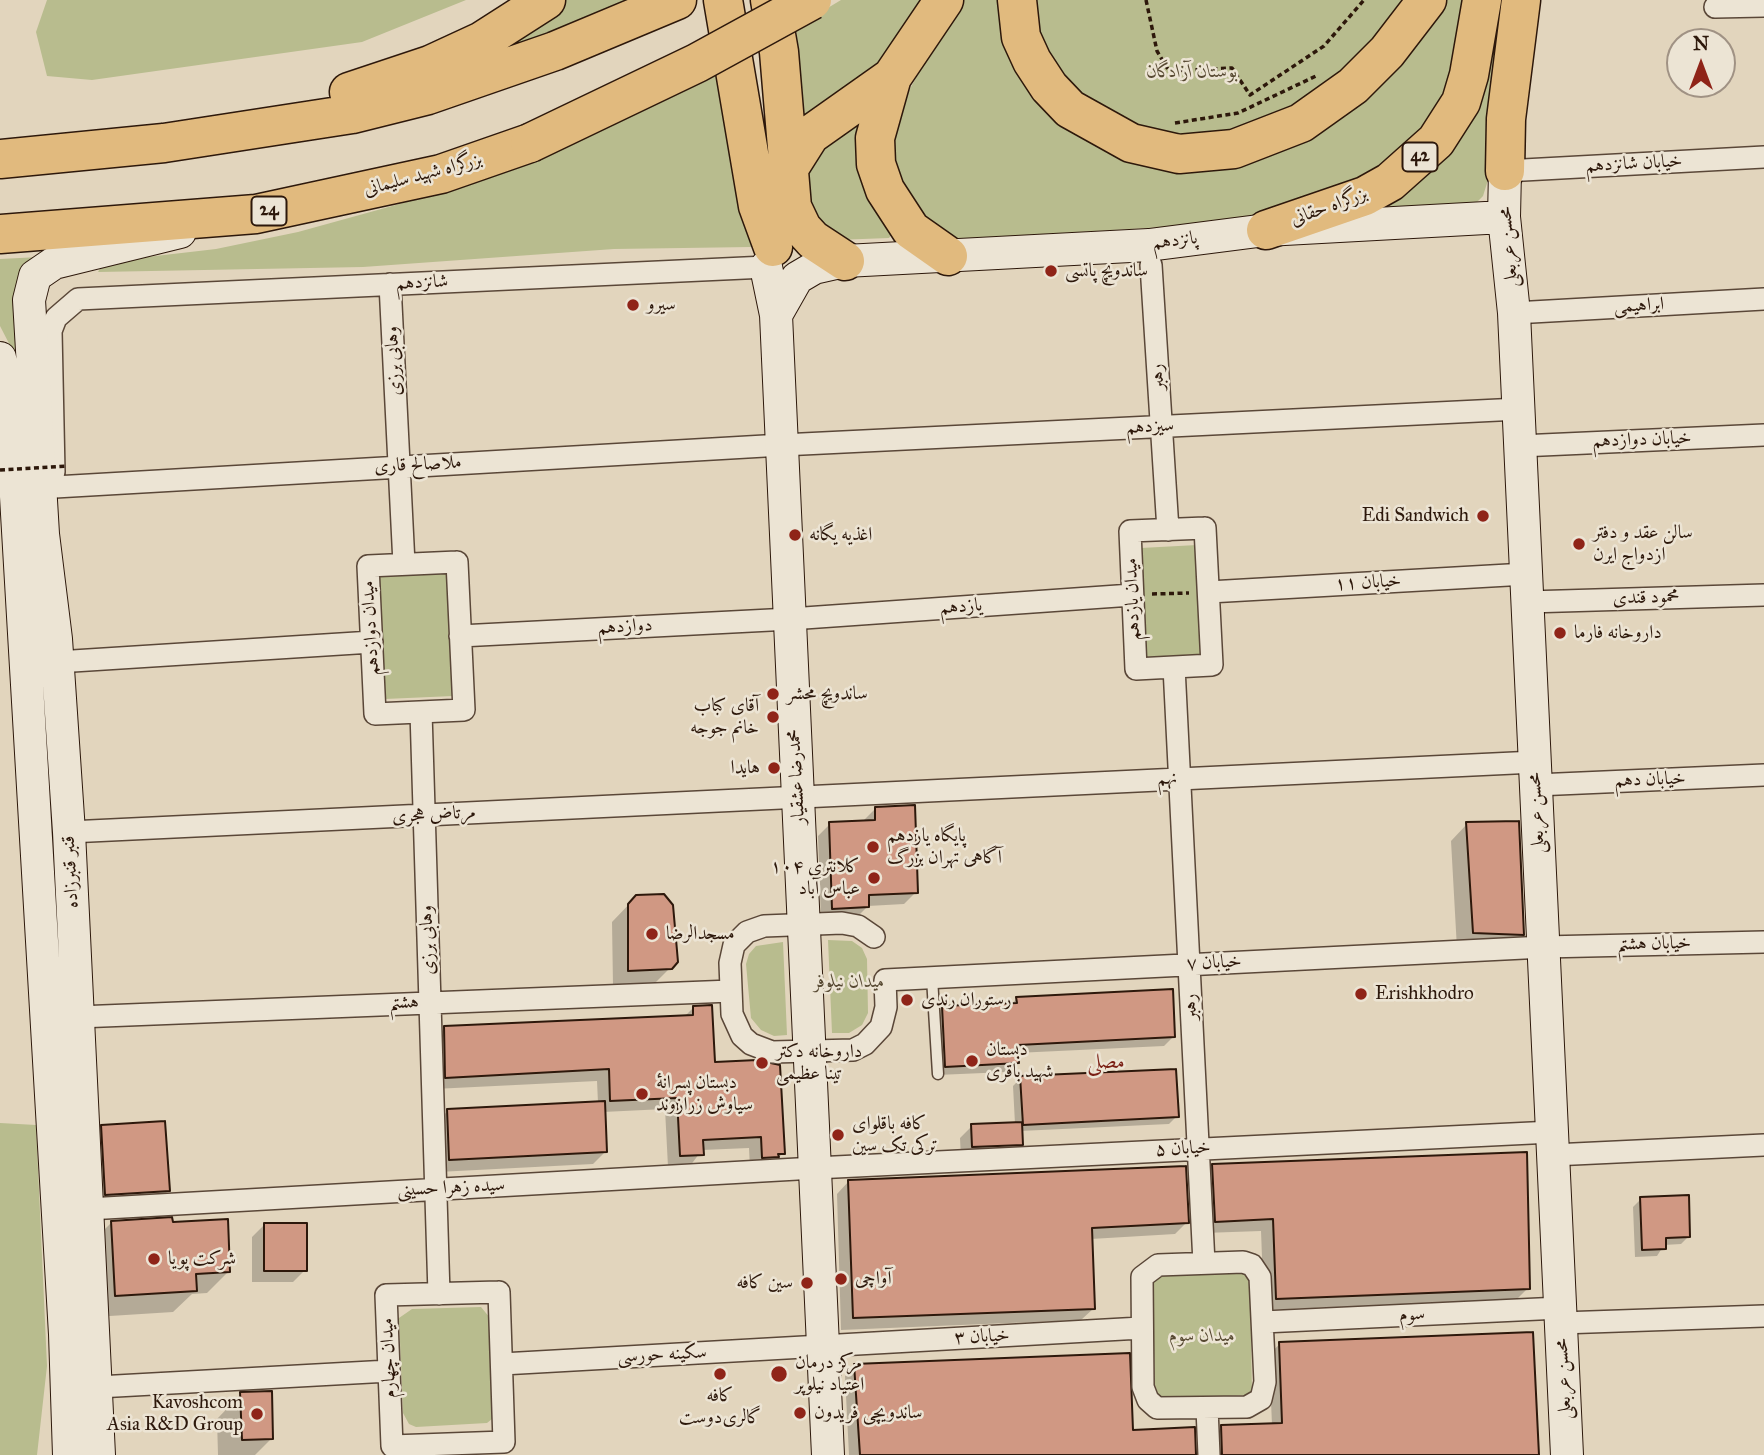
<!DOCTYPE html>
<html>
<head>
<meta charset="utf-8">
<style>
  body { margin:0 }
  #map { position:relative; width:1764px; height:1455px; overflow:hidden; background:#e2d5bd; font-family:"IM FELL Great Primer",serif }
  canvas { display:block }
  .north { position:absolute; left:1666px; top:28px; width:70px; height:70px; box-sizing:border-box; background:#ece4d4; border:2px solid #a09284; border-radius:50%; rotate:0deg; font-size:19px; font-weight:700; line-height:28px; text-align:center; color:#2d180b }
  .north::after { content:''; display:block; margin:auto; width:24px; height:32px; background:#8f2418; clip-path:polygon(50% 0,100% 100%,50% 72%,0 100%) }
</style>
</head>
<body>
<div id="map">
<canvas width="1764" height="1455"></canvas>
<div class="north">N</div>
</div>
<script>
const ctx = document.querySelector('canvas').getContext('2d');
ctx.lineJoin = 'round';
function fill(path, color) { ctx.fillStyle = color; ctx.fill(path, 'evenodd'); }
const toPath = rows => new Path2D(rows.map(r => 'M' + r).join(''));
function stroke(path, color, width, dash) { ctx.strokeStyle = color; ctx.lineWidth = width; ctx.lineCap = dash ? 'butt' : 'round'; ctx.setLineDash(dash || []); ctx.stroke(path); }
function write(font, color, halo, rows, align = 'center') {
  ctx.font = font + ' "IM FELL Great Primer",Amiri,serif'; ctx.lineWidth = 5; ctx.setLineDash([]); ctx.textBaseline = 'middle'; ctx.strokeStyle = halo; ctx.fillStyle = color; for (const [text, x, y, turn = 0] of rows) {
    ctx.save(); ctx.translate(x, y); ctx.rotate((+turn || 0) * Math.PI / 180); ctx.textAlign = isNaN(turn) ? turn : align; if (halo) ctx.strokeText(text, 0, 0); ctx.fillText(text, 0, 0); ctx.restore();
  }
}
fill(toPath([
  [47,0,466,0,362,42,92,80,47,76,36,32],
  [555,0,639,0,529,43,457,61],
  [841,0,934,0,893,52,811,121,802,114,796,27],
  [957,0,1008,0,1045,100,1230,162,1435,0,1476,0,1437,126,1336,200,1218,224,939,240,894,194,893,121],
  [1025,0,1422,0,1279,127,1149,140,1050,75],
  [1489,0,1513,0,1493,164,1483,196,1476,203,1357,210,1413,175],
  [728,65,753,243,751,247,614,249,363,267,98,272,104,262,216,249,298,232,479,182],
  [881,93,897,227,889,238,836,240,812,216,806,144],
  [59,256,45,260,24,382,16,357,0,326,0,259],
  [1197,545,1203,654,1146,657,1141,548],
  [447,572,453,696,385,699,379,575],
  [828,940,852,941,862,948,867,959,868,1013,862,1025,849,1033,832,1033],
  [783,942,787,1035,774,1036,761,1030,751,1018,746,964,749,954,756,946],
  [0,1123,36,1125,47,1366,37,1455,0,1455],
  [1241,1273,1247,1276,1250,1283,1252,1392,1246,1395,1165,1399,1159,1396,1155,1385,1152,1282,1160,1276],
  [481,1307,490,1318,492,1419,487,1423,416,1427,409,1424,403,1413,399,1318,412,1309]
]), '#b8bc8e');
fill(toPath([
  [876,808,916,892,904,904,868,906,855,919,821,920,818,836,830,824,863,821],
  [1467,824,1523,934,1506,950,1457,949,1451,841],
  [636,897,676,962,654,984,613,986,612,922],
  [1017,998,1173,1037,1164,1046,1016,1053,1017,1063,1007,1072,937,1075,933,1017,942,1008,1011,1005],
  [694,1007,713,1064,783,1153,771,1165,750,1169,749,1148,702,1150,690,1166,668,1167,665,1109,603,1112,605,1152,593,1164,438,1172,435,1123,448,1111,598,1103,597,1081,434,1089,433,1040,445,1028,683,1018],
  [1021,1078,1177,1116,1169,1124,1020,1131,1021,1144,1009,1156,961,1159,960,1138,972,1126,1015,1124,1013,1086],
  [102,1126,168,1191,152,1207,89,1210,86,1143],
  [1213,1166,1528,1288,1516,1300,1264,1310,1261,1231,1204,1233,1201,1178],
  [849,1181,1187,1222,1175,1234,1091,1239,1094,1308,1081,1320,841,1330,837,1194],
  [1641,1199,1688,1237,1681,1244,1664,1245,1657,1256,1635,1257,1633,1207],
  [111,1223,229,1271,207,1293,192,1294,173,1312,94,1317,90,1244],
  [264,1225,305,1270,293,1282,252,1282,252,1237],
  [1280,1344,1537,1455,1211,1455,1211,1438,1222,1427,1272,1425,1269,1354],
  [855,1366,1131,1432,1195,1455,849,1455,845,1376],
  [241,1394,272,1438,255,1455,218,1455,217,1419]
]), '#0003');
const building = toPath([
  [915,805,918,893,869,895,869,907,832,909,829,822,875,820,875,807,915,805],
  [1519,821,1524,935,1473,933,1466,822,1519,821],
  [664,894,673,905,678,962,672,969,628,971,628,904,636,895,664,894],
  [1173,989,1175,1037,1018,1045,1019,1063,945,1067,942,1006,1017,1003,1016,997,1173,989],
  [712,1005,715,1062,757,1060,780,1065,785,1154,778,1154,779,1157,762,1158,761,1137,703,1140,704,1155,680,1156,677,1098,610,1101,609,1069,445,1078,444,1026,693,1015,693,1006,712,1005],
  [1176,1069,1179,1117,1023,1125,1020,1076,1176,1069],
  [605,1101,607,1152,449,1160,447,1109,605,1101],
  [165,1121,170,1191,105,1195,101,1125,165,1121],
  [1022,1122,1023,1145,972,1147,971,1124,1022,1122],
  [1527,1152,1530,1289,1276,1299,1273,1219,1215,1222,1212,1164,1527,1152],
  [1186,1166,1189,1223,1092,1228,1095,1309,853,1318,848,1180,1186,1166],
  [1689,1195,1690,1237,1666,1238,1666,1249,1642,1250,1640,1197,1689,1195],
  [172,1217,173,1222,228,1219,230,1272,196,1274,197,1291,115,1296,111,1221,172,1217],
  [264,1223,307,1223,307,1271,264,1271,264,1223],
  [1533,1332,1539,1455,1222,1455,1221,1425,1282,1423,1279,1342,1533,1332],
  [1130,1353,1133,1430,1195,1427,1196,1455,860,1455,854,1364,1130,1353],
  [272,1391,273,1439,242,1440,240,1392,272,1391]
]);
fill(building, '#d09883');
stroke(building, '#2d180b', 2);
const lane = toPath([
  [932,978,938,1074]
]);
const street = toPath([
  [1715,7,1764,6],
  [1505,171,1764,157],
  [1151,265,1168,530],
  [390,284,404,564],
  [1514,313,1764,299],
  [1520,446,1764,435],
  [54,472,51,331,56,318,78,299,766,267],
  [55,487,782,445,1519,409],
  [1205,528,1212,665,1136,669,1130,531,1205,528],
  [457,562,464,710,375,714,368,566,457,562],
  [1209,592,1526,574],
  [1528,602,1764,595],
  [460,636,790,619,1132,595],
  [57,662,372,642],
  [1174,667,1204,1263],
  [421,712,439,1294],
  [1536,785,1764,775],
  [69,832,1535,762],
  [874,937,858,926,842,923,764,926,747,932,734,945,730,963,732,1014,742,1036,751,1044,772,1052,853,1050,865,1044,881,1027,886,1007,885,980,1544,947,1764,942],
  [78,1017,731,991],
  [1553,1155,1764,1145],
  [88,1209,815,1168,1552,1132],
  [1243,1262,1252,1265,1260,1277,1265,1382,1261,1399,1247,1407,1157,1408,1148,1400,1143,1387,1142,1277,1158,1265,1243,1262],
  [499,1292,504,1442,392,1446,386,1295,499,1292],
  [1263,1322,1560,1308],
  [1561,1323,1764,1316],
  [502,1364,1141,1328],
  [98,1387,389,1371],
  [1207,1408,1209,1455]
]);
const secondary = toPath([
  [1505,171,1504,217,1514,313,1567,1455],
  [766,267,776,315,828,1455],
  [776,315,797,278,814,268,845,261,1149,245,1266,230,1504,217],
  [0,358,11,411,65,1334,69,1455],
  [99,1455,69,832,56,639,43,534,29,300,35,276,54,263,180,232]
]);
const highway = toPath([
  [723,0,758,206,773,247],
  [770,0,779,52,792,207,802,228,813,240,845,261],
  [944,0,892,77,875,138,876,164,885,190,911,230,948,256],
  [1017,0,1021,37,1032,61,1049,87,1070,109,1131,143,1179,154,1234,149,1301,123,1353,86,1387,52,1427,0],
  [349,92,430,65,482,41,546,0],
  [0,159,164,143,352,114,428,95,555,51,677,0],
  [791,165,810,135,892,77],
  [1505,171,1506,119,1521,0],
  [1266,230,1365,196,1390,182,1436,141,1461,102,1469,75,1482,0],
  [0,234,256,214,441,174,530,143]
]);
stroke(lane, '#5a4738', 13);
stroke(street, '#5a4738', 24);
stroke(secondary, '#2d180b', 34);
stroke(highway, '#2d180b', 41);
stroke(toPath([
  [1146,0,1157,51,1169,71,1232,68,1250,95,1324,46,1364,0],
  [1175,123,1238,113,1316,76],
  [1152,594,1189,593]
]), '#2d180b', 3.5, [5, 3.5]);
stroke(lane, '#ece4d4', 10);
stroke(street, '#ece4d4', 21);
stroke(secondary, '#ece4d4', 32);
stroke(highway, '#e1ba7e', 38);
const highwayBridge = toPath([
  [530,143,697,63,812,0]
]);
stroke(highwayBridge, '#2d180b', 41, []);
stroke(toPath([
  [0,470,67,466]
]), '#2d180b', 3.5, [5, 3.5]);
stroke(highwayBridge, '#e1ba7e', 38);
for (const [x, y, r, color] of [
  [1051,271,7,"#8f2418"],
  [633,305,7,"#8f2418"],
  [1483,516,7,"#8f2418"],
  [795,535,7,"#8f2418"],
  [1579,544,7,"#8f2418"],
  [1560,633,7,"#8f2418"],
  [773,694,7,"#8f2418"],
  [773,717,7,"#8f2418"],
  [774,768,7,"#8f2418"],
  [873,847,7,"#8f2418"],
  [874,878,7,"#8f2418"],
  [652,934,7,"#8f2418"],
  [1361,994,7,"#8f2418"],
  [907,1000,7,"#8f2418"],
  [972,1061,7,"#8f2418"],
  [762,1063,7,"#8f2418"],
  [642,1094,7,"#8f2418"],
  [838,1135,7,"#8f2418"],
  [154,1259,7,"#8f2418"],
  [841,1279,7,"#8f2418"],
  [807,1283,7,"#8f2418"],
  [720,1374,7,"#8f2418"],
  [779,1374,9,"#8f2418"],
  [800,1413,7,"#8f2418"],
  [257,1414,7,"#8f2418"]
]) { const dot = new Path2D(); dot.arc(x, y, r, 0, 2 * Math.PI); ctx.fillStyle = color; ctx.fill(dot); stroke(dot, '#ece4d4', 2.5); }
for (const [x, y, w] of [
  [1420,157,35],
  [269,211,35]
]) { const box = new Path2D(); box.roundRect(x - w / 2, y - 14.5, w, 29, 5); ctx.fillStyle = '#ece4d4'; ctx.fill(box); stroke(box, '#2d180b', 2); }
write('bold 18px', '#2d180b', null, [
  ["42",1420,157],
  ["24",269,211]
]);
write('italic 19px', '#574932', '#ece4d4', [
  ["بوستان آزادگان",1192,72],
  ["میدان نیلوفر",849,982],
  ["میدان سوم",1202,1336]
]);
write('19px', '#2d180b', '#ece4d4', [
  ["خیابان شانزدهم",1634,164,-3],
  ["بزرگراه شهید سلیمانی",423,175,-15],
  ["بزرگراه حقانی",1329,207,-20],
  ["پانزدهم",1175,241,-7],
  ["محسن عربعلی",1509,247,-95],
  ["شانزدهم",422,283,-3],
  ["ابراهیمی",1639,306,-3],
  ["وهابی برزی",394,361,-93],
  ["رهبر",1158,377,-94],
  ["سیزدهم",1150,427,-3],
  ["خیابان دوازدهم",1642,440,-2],
  ["ملاصالح قاری",418,465,-3],
  ["خیابان ۱۱",1368,583,-3],
  ["محمود قندی",1646,598,-2],
  ["میدان یازدهم",1133,599,-92],
  ["یازدهم",961,607,-4],
  ["دوازدهم",625,627,-3],
  ["میدان دوازدهم",371,628,-93],
  ["محمدرضا عشقیار",797,777,-93],
  ["نهم",1167,779,-3],
  ["خیابان دهم",1650,780,-2],
  ["محسن عربعلی",1537,813,-93],
  ["مرتاض هجری",434,815,-3],
  ["قنبر قنبرزاده",71,872,-93],
  ["وهابی برزی",428,940,-92],
  ["خیابان هشتم",1654,944,-1],
  ["خیابان ۷",1214,963,-3],
  ["هشتم",404,1003,-2],
  ["رهبر",1191,1007,-93],
  ["خیابان ۵",1183,1149,-3],
  ["سیده زهرا حسینی",451,1188,-3],
  ["سوم",1412,1315,-3],
  ["خیابان ۳",982,1337,-3],
  ["سکینه حورسی",662,1355,-3],
  ["میدان چهارم",389,1358,-92],
  ["محسن عربعلی",1564,1379,-93]
]);
write('19px', '#2d180b', '#ece4d4', [
  ["ساندویچ پاتسی",1065,271],
  ["سیرو",647,305],
  ["Edi Sandwich",1469,516,"right"],
  ["سالن عقد و دفتر",1593,533],
  ["ازدواج ایرن",1593,555],
  ["اغذیه یگانه",809,535],
  ["داروخانه فارما",1574,633],
  ["ساندویچ محشر",787,694],
  ["آقای کباب",759,706,"right"],
  ["خانم جوجه",759,728,"right"],
  ["هایدا",760,768,"right"],
  ["پایگاه یازدهم",887,836],
  ["آگاهی تهران بزرگ",887,858],
  ["کلانتری ۱۰۴",860,867,"right"],
  ["عباس آباد",860,889,"right"],
  ["مسجدالرضا",666,934],
  ["Erishkhodro",1375,994],
  ["رستوران رندی",921,1000],
  ["دبستان",986,1050],
  ["شهید باقری",986,1072],
  ["داروخانه دکتر",776,1052],
  ["تینا عظیمی",776,1074],
  ["دبستان پسرانهٔ",656,1083],
  ["سیاوش زرازوند",656,1105],
  ["کافه باقلوای",852,1124],
  ["ترکی تک سین",852,1146],
  ["شرکت پویا",168,1259],
  ["آواچی",855,1279],
  ["سین کافه",793,1283,"right"],
  ["مرکز درمان",795,1363],
  ["اعتیاد نیلوپر",795,1385],
  ["کافه",720,1396,"center"],
  ["گالری‌دوست",720,1418,"center"],
  ["Kavoshcom",243,1403,"right"],
  ["Asia R&D Group",243,1425,"right"],
  ["ساندویچی فریدون",814,1413]
], 'left');
write('21px', '#7a1f14', '#ece4d4', [
  ["مصلی",1106,1063]
]);
</script>
</body>
</html>
